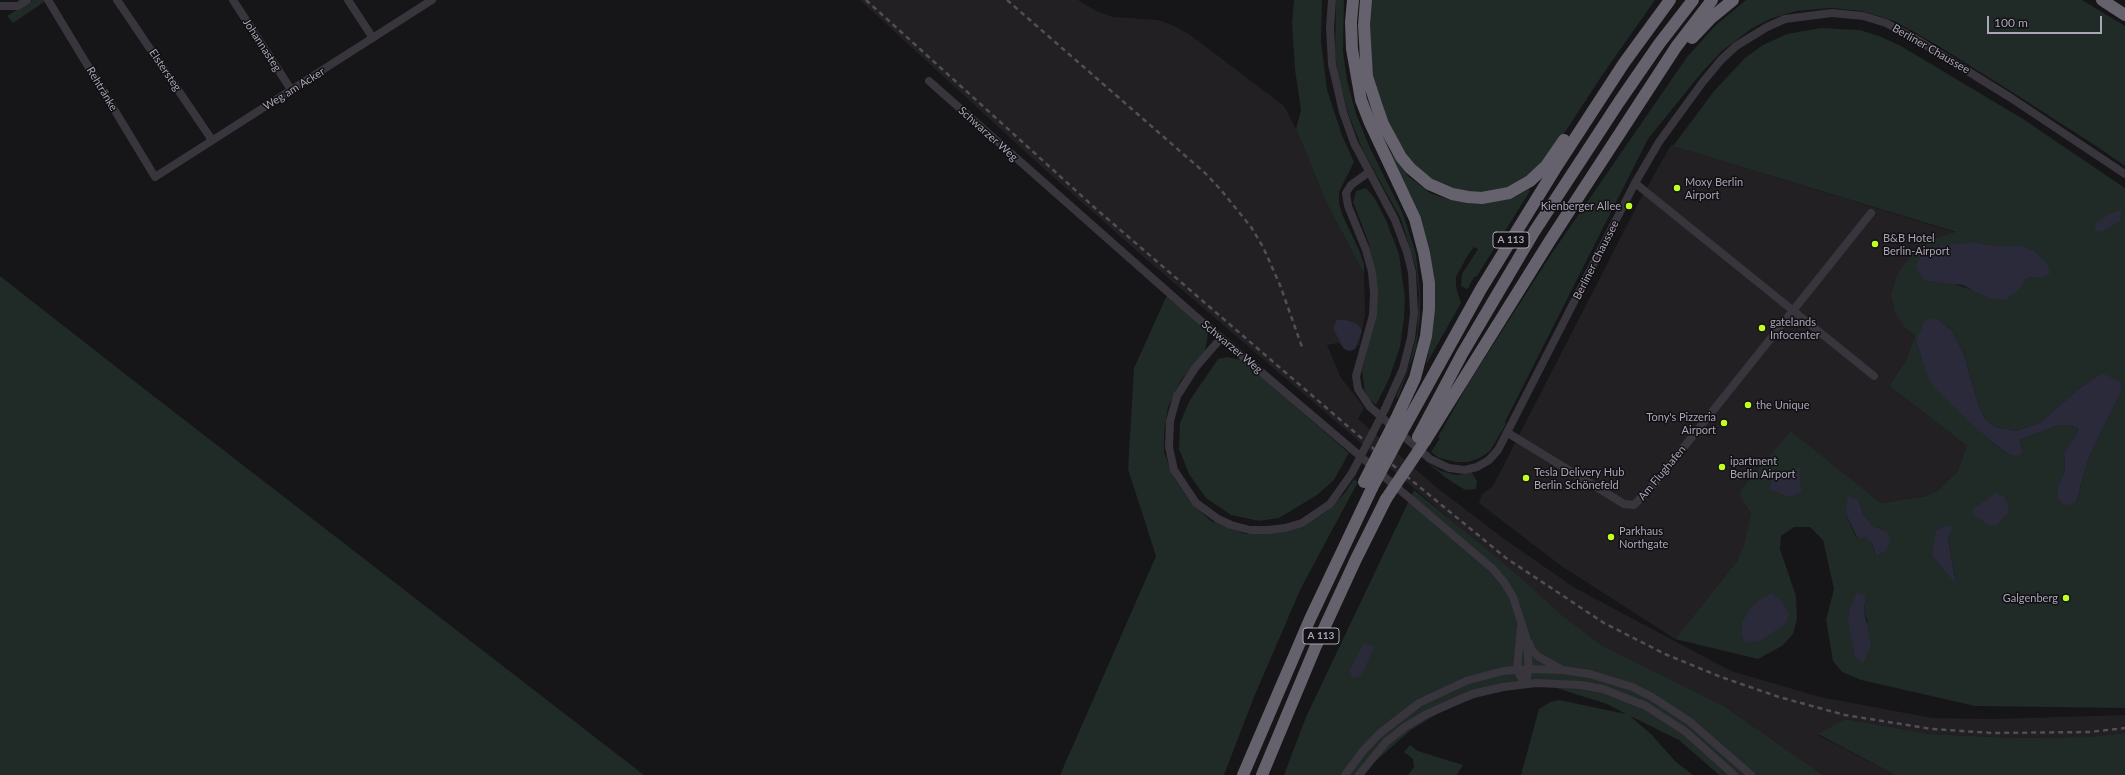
<!DOCTYPE html>
<html>
<head>
<meta charset="utf-8">
<style>
  body { margin:0 }
  #map { position:relative; width:2125px; height:775px; overflow:hidden; background:#161517; font-family:Lato,sans-serif }
  canvas { display:block }
  .scale { position:absolute; left:1987px; top:16px; width:115px; height:18px; box-sizing:border-box; border:2px solid #aba5b8; border-top:0; padding-left:5px; font-size:12px; line-height:14px; white-space:nowrap; color:#aba5b8; -webkit-text-stroke:3px #111012; paint-order:stroke }
</style>
</head>
<body>
<div id="map">
<canvas width="2125" height="775"></canvas>
<div class="scale">100 m</div>
</div>
<script>
const ctx = document.querySelector('canvas').getContext('2d');
ctx.lineJoin = 'round';
function fill(path, color) { ctx.fillStyle = color; ctx.fill(path, 'evenodd'); }
const toPath = rows => new Path2D(rows.map(r => 'M' + r).join(''));
function stroke(path, color, width, dash) { ctx.strokeStyle = color; ctx.lineWidth = width; ctx.lineCap = dash ? 'butt' : 'round'; ctx.setLineDash(dash || []); ctx.stroke(path); }
function write(font, color, halo, rows, align = 'center') {
  ctx.font = font + ' Lato,sans-serif'; ctx.lineWidth = 3; ctx.setLineDash([]); ctx.textBaseline = 'middle'; ctx.strokeStyle = halo; ctx.fillStyle = color; for (const [text, x, y, turn = 0] of rows) {
    ctx.save(); ctx.translate(x, y); ctx.rotate((+turn || 0) * Math.PI / 180); ctx.textAlign = isNaN(turn) ? turn : align; if (halo) ctx.strokeText(text, 0, 0); ctx.fillText(text, 0, 0); ctx.restore();
  }
}
fill(toPath([
  [860,0,1078,0,1096,11,1113,17,1158,20,1172,25,1189,34,1284,106,1296,129,1326,202,1364,274,1365,315,1359,344,1353,350,1349,351,1338,343,1327,345,1341,378,1364,407,1358,419,1436,487,1507,541,1575,588,1731,671,1820,697,1932,718,1995,719,2125,715,2125,733,2089,737,2012,738,1931,734,1845,719,1818,735,1895,775,1823,775,1724,706,1603,646,1562,615,1146,259,1032,158],
  [1671,145,1957,233,1935,238,1904,327,1915,336,1905,362,1889,386,1967,446,1957,472,1937,491,1926,496,1881,503,1791,431,1745,505,1751,513,1744,544,1737,561,1675,639,1560,565,1479,503,1482,494,1493,486,1640,200]
]), '#232024');
fill(toPath([
  [33,0,47,0,13,23,7,16],
  [1294,0,1322,0,1321,41,1327,90,1342,135,1354,162,1339,192,1339,203,1342,214,1359,250,1364,264,1364,274,1326,202,1296,129,1301,110,1295,70,1292,23],
  [1336,0,1344,0,1343,51,1347,80,1356,114,1370,148,1403,214,1416,254,1420,291,1420,318,1416,348,1398,398,1396,397,1409,366,1417,333,1419,293,1416,268,1401,219,1363,151,1348,113,1340,83,1335,55],
  [1371,0,1655,0,1601,77,1556,146,1527,178,1506,189,1478,193,1445,188,1415,167,1388,125,1372,71,1368,25],
  [1746,0,2082,0,2125,26,2125,166,2096,146,2012,92,1935,44,1894,21,1862,11,1831,8,1796,11,1770,19,1751,29,1722,51,1703,71,1648,139,1505,422,1506,424,1490,451,1480,458,1468,462,1456,462,1439,458,1431,452,1440,438,1438,437,1468,384,1552,253,1687,57,1716,25],
  [1821,28,1860,30,1879,36,1901,46,2023,119,2125,188,2125,708,1975,706,1861,680,1842,672,1833,661,1826,620,1834,589,1823,540,1810,527,1794,527,1781,536,1780,549,1796,596,1797,619,1793,634,1782,646,1758,659,1675,639,1737,561,1744,544,1751,513,1740,497,1741,490,1791,431,1881,503,1926,496,1937,491,1957,472,1967,446,1889,386,1905,362,1915,336,1904,327,1895,313,1891,294,1898,273,1914,251,1935,238,1956,232,1673,146,1714,91,1745,58,1763,45,1787,34],
  [1975,242,1996,246,2024,246,2036,252,2048,265,2045,277,2032,277,2024,279,2020,289,1973,290,1951,283,1926,281],
  [1936,318,1952,331,1959,344,1964,355,1979,407,1986,420,1995,427,2016,431,2041,422,2076,391,2099,375,2121,383,2122,390,2089,457,2076,502,2058,486,2065,469,2064,452,2077,434,2078,428,2070,425,2059,425,2020,440,2023,454,2010,455,1992,442,1955,408,1922,359,1916,342],
  [1799,468,1800,485,1803,492,1773,476],
  [1859,501,1863,514,1873,526,1886,531,1876,556,1872,543,1864,537,1856,537,1846,514],
  [1953,527,1948,538,1956,583,1932,556],
  [1866,596,1864,610,1868,623,1850,608],
  [1385,144,1408,176,1430,193,1450,200,1483,204,1515,197,1529,189,1530,191,1477,276,1474,277,1469,286,1470,287,1467,289,1461,286,1462,274,1478,249,1474,247,1468,255,1456,277,1456,287,1461,303,1426,365,1432,332,1434,286],
  [1366,188,1374,197,1386,220,1399,254,1405,298,1404,318,1400,347,1389,379,1376,405,1369,399,1365,392,1362,371,1375,319,1376,273,1368,241,1353,202,1356,191],
  [0,276,138,384,644,775,0,775],
  [1167,295,1204,327,1208,334,1205,351,1181,380,1168,407,1164,434,1164,452,1174,478,1191,503,1211,521,1246,534,1264,534,1303,526,1326,512,1344,494,1354,479,1358,482,1301,588,1254,697,1224,775,1060,775,1156,556,1128,469,1134,368],
  [1227,357,1242,360,1349,453,1334,480,1317,495,1279,518,1259,521,1231,515,1206,498,1189,474,1179,449,1180,423,1190,400,1218,359],
  [1427,462,1441,471,1456,475,1472,473,1477,481,1476,489,1465,490,1446,478],
  [1414,490,1501,561,1562,615,1603,646,1724,706,1823,775,1719,775,1679,740,1630,716,1651,734,1676,762,1693,775,1521,775,1539,709,1550,702,1559,700,1626,714,1607,704,1550,686,1512,689,1476,698,1442,711,1411,730,1370,766,1364,775,1284,775,1306,717],
  [1845,719,1931,734,2012,738,2089,737,2125,733,2125,775,1895,775,1818,734],
  [1410,745,1418,751,1463,765,1457,775,1408,775,1414,767,1413,759,1404,752]
]), '#202a27');
fill(toPath([
  [2122,210,2120,221,2103,231,2095,232,2096,223,2113,212],
  [1975,242,1996,246,2024,246,2036,252,2043,259,2048,265,2050,273,2045,277,2032,277,2025,279,2020,289,2005,300,1991,299,1962,285,1926,281,1921,276,1916,267,1919,259,1925,253,1941,246],
  [1936,318,1952,331,1959,344,1964,355,1979,407,1986,420,1995,427,2016,431,2041,422,2076,391,2099,375,2107,375,2121,383,2122,390,2089,457,2076,502,2066,506,2058,499,2058,486,2065,469,2064,452,2077,434,2078,428,2070,425,2059,425,2020,440,2023,454,2017,456,2010,455,1992,442,1966,419,1933,386,1929,379,1916,342,1925,320],
  [1337,320,1345,320,1355,323,1360,327,1362,331,1355,349,1349,351,1344,349,1333,328],
  [1800,467,1800,485,1803,492,1789,497,1769,489,1773,476],
  [1996,493,2003,496,2008,504,2008,513,1996,525,1988,525,1973,514,1973,509],
  [1848,495,1859,501,1863,514,1873,526,1886,531,1891,541,1886,550,1876,556,1872,543,1864,537,1857,537,1846,514],
  [1944,526,1954,526,1948,538,1956,584,1932,556,1936,531],
  [1771,593,1782,601,1789,614,1785,624,1760,641,1745,643,1742,634,1742,623,1749,610,1758,601],
  [1857,593,1866,596,1864,610,1871,645,1863,664,1855,656,1848,622,1850,608],
  [1364,643,1374,647,1362,674,1358,677,1352,678,1350,670]
]), '#2b2a3b');
stroke(toPath([
  [48,0,155,177,432,0],
  [117,0,212,140],
  [233,0,292,91],
  [348,0,373,38],
  [1332,0,1330,28,1332,64,1343,112,1354,143,1395,220,1407,252,1412,272,1414,313,1411,338,1403,369,1385,409],
  [0,6,18,6,27,0],
  [929,81,1194,315,1493,569,1504,582,1513,597,1526,637,1529,669,1525,684],
  [1369,172,1351,185,1346,193,1348,206,1366,250,1372,272,1374,293,1373,315,1356,376,1358,389,1370,407,1430,459,1449,468,1465,470,1477,467,1489,460,1498,450,1635,183,1659,142,1702,83,1721,60,1736,46,1767,27,1785,19,1832,13,1863,16,1886,23,1916,39,2011,98,2125,174],
  [1635,183,1874,376],
  [1221,338,1195,368,1177,396,1170,421,1169,447,1174,470,1196,503,1218,519,1231,525,1250,530,1268,530,1285,528,1302,523,1330,504,1352,473],
  [1508,433,1624,504,1634,505,1656,482,1871,213],
  [1521,627,1517,670,1525,684],
  [1529,643,1532,651,1539,657,1561,669],
  [1345,775,1363,751,1379,734,1419,703,1466,681,1503,671,1529,669,1563,670,1590,674,1632,687,1652,697,1689,721,1751,775],
  [1359,775,1386,742,1405,727,1425,715,1472,694,1503,687,1536,683,1581,685,1603,689,1646,706,1686,732,1734,775]
]), '#38353c', 8);
stroke(toPath([
  [1353,0,1351,22,1352,49,1361,100,1370,123,1415,219,1424,253,1429,283,1429,309,1426,336,1415,378,1396,419],
  [1366,0,1364,25,1367,76,1377,107,1383,124,1401,157,1410,168,1429,184,1452,194,1468,197,1482,198,1509,193,1530,181,1546,166,1564,140],
  [2102,0,2125,15],
  [1692,38,1711,18,1733,0],
  [1405,426,1481,289,1555,169,1624,63,1670,0],
  [1418,437,1462,354,1534,232,1619,102,1659,44,1693,0],
  [1425,441,1551,239,1676,47,1712,0],
  [1243,775,1310,619,1372,488],
  [1262,775,1315,648,1356,559,1386,499]
]), '#65616d', 12);
stroke(toPath([
  [866,0,1095,208,1388,461,1506,558,1604,623,1665,654,1721,677,1779,697,1845,715,1932,729,1992,733,2089,732,2125,728],
  [1007,0,1205,173,1221,190,1251,227,1263,247,1280,285,1302,347]
]), '#524e57', 2.5, [5, 4]);
stroke(toPath([
  [1352,473,1385,409]
]), '#38353c', 8);
stroke(toPath([
  [1364,482,1396,419],
  [1372,488,1405,426],
  [1386,499,1425,441]
]), '#65616d', 12);
for (const [x, y, r, color] of [
  [1677,188,4,"#c0ff24"],
  [1629,206,4,"#c0ff24"],
  [1875,244,4,"#c0ff24"],
  [1762,328,4,"#c0ff24"],
  [1748,405,4,"#c0ff24"],
  [1724,423,4,"#c0ff24"],
  [1722,467,4,"#c0ff24"],
  [1526,478,4,"#c0ff24"],
  [1611,537,4,"#c0ff24"],
  [2066,598,4,"#c0ff24"]
]) { const dot = new Path2D(); dot.arc(x, y, r, 0, 2 * Math.PI); ctx.fillStyle = color; ctx.fill(dot); stroke(dot, '#111012', 1.5); }
for (const [x, y, w] of [
  [1511,240,36],
  [1321,636,36]
]) { const box = new Path2D(); box.roundRect(x - w / 2, y - 8, w, 16, 3); ctx.fillStyle = '#111012'; ctx.fill(box); stroke(box, '#aba5b8', 1); }
write('bold 10px', '#aba5b8', null, [
  ["A 113",1511,240],
  ["A 113",1321,636]
]);
write('11px', '#aba5b8', '#111012', [
  ["Johannasteg",262,45,57],
  ["Berliner Chaussee",1931,49,30],
  ["Elstersteg",165,70,56],
  ["Rehtränke",102,89,59],
  ["Weg am Acker",294,89,-32],
  ["Schwarzer Weg",988,134,42],
  ["Berliner Chaussee",1596,260,-63],
  ["Schwarzer Weg",1232,347,40],
  ["Am Flughafen",1662,473,-50]
]);
write('11px', '#aba5b8', '#111012', [
  ["Moxy Berlin",1685,182],
  ["Airport",1685,195],
  ["Kienberger Allee",1621,206,"right"],
  ["B&B Hotel",1883,238],
  ["Berlin-Airport",1883,251],
  ["gatelands",1770,322],
  ["Infocenter",1770,335],
  ["the Unique",1756,405],
  ["Tony's Pizzeria",1716,417,"right"],
  ["Airport",1716,430,"right"],
  ["ipartment",1730,461],
  ["Berlin Airport",1730,474],
  ["Tesla Delivery Hub",1534,472],
  ["Berlin Schönefeld",1534,485],
  ["Parkhaus",1619,531],
  ["Northgate",1619,544],
  ["Galgenberg",2058,598,"right"]
], 'left');
</script>
</body>
</html>
